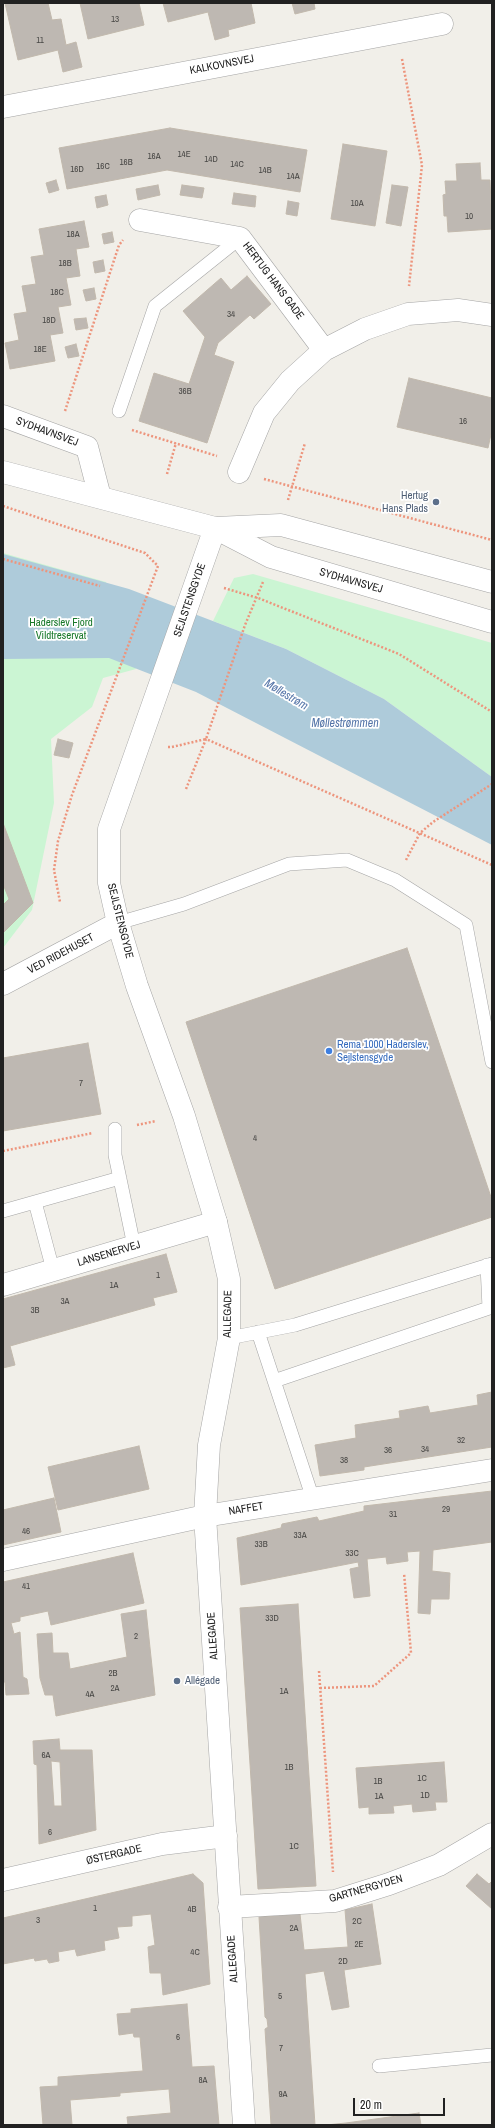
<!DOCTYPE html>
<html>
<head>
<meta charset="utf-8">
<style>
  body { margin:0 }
  #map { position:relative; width:495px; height:2128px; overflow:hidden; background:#f1efe9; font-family:"Archivo Narrow",sans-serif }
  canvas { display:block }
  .frame { position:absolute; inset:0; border:4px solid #212121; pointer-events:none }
  .scale { position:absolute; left:353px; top:2098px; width:92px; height:18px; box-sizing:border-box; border:2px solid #212121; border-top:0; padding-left:5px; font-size:12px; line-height:14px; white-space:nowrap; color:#212121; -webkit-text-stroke:3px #fff; paint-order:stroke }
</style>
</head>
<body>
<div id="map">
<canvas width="495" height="2128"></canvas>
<div class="frame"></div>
<div class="scale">20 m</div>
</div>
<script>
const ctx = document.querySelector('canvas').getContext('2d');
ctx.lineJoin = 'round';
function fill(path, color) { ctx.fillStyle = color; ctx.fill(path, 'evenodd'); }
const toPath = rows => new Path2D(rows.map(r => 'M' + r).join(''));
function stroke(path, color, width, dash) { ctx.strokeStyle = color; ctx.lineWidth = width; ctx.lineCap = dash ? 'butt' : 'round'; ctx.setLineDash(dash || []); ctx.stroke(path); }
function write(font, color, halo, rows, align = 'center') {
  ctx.font = font + ' "Archivo Narrow",sans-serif'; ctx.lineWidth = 3.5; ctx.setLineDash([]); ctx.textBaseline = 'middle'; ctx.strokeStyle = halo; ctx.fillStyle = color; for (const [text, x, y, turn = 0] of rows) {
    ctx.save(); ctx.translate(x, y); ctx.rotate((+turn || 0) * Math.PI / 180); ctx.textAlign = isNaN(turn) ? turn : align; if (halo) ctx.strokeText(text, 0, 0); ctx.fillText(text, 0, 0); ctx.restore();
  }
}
fill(toPath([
  [3,553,106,582,136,669,103,678,92,707,51,739,54,803,32,910,3,948],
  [253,574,492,643,492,777,384,699,286,649,213,621,234,578]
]), '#cbf5d3');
fill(toPath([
  [3,554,129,589,286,649,384,699,492,777,492,845,196,692,109,658,3,659]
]), '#aecbda');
const building = toPath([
  [5,3,48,3,52,20,61,19,66,45,76,42,82,67,63,72,58,50,18,60,5,3],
  [80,3,139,3,144,25,88,39,80,3],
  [163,3,251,3,255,23,228,30,229,36,215,40,208,12,168,22,163,3],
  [292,3,314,3,315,9,295,14,292,3],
  [170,128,307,150,300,192,167,170,67,189,59,148,170,128],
  [343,144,387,151,375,226,331,219,343,144],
  [480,163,481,180,490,180,492,229,448,232,447,216,444,216,443,195,446,194,445,181,457,181,456,164,480,163],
  [56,180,59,190,49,193,46,183,56,180],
  [158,185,160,195,138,200,136,189,158,185],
  [182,185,204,188,202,198,180,195,182,185],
  [392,185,408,187,401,226,386,223,392,185],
  [234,193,256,196,255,207,232,204,234,193],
  [106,195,108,205,97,208,95,197,106,195],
  [288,201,299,203,297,216,286,214,288,201],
  [84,221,89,247,76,249,80,276,66,278,71,305,58,307,63,333,50,335,55,361,10,369,5,343,19,340,14,314,27,312,22,286,36,284,31,257,44,255,39,229,84,221],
  [112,232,114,242,104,244,102,234,112,232],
  [103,260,105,271,95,273,93,262,103,260],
  [247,276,271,304,254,319,250,315,218,343,214,355,234,362,207,443,139,421,154,373,189,384,205,337,183,311,221,278,231,290,247,276],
  [94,288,96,299,86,301,83,290,94,288],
  [86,318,88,328,76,330,74,319,86,318],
  [76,344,79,356,68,358,65,347,76,344],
  [409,378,492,398,492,430,488,448,397,427,409,378],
  [58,739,73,743,69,758,54,755,58,739],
  [3,823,33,903,3,933,3,905,9,899,3,884,3,823],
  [407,948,492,1200,492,1217,275,1289,186,1022,407,948],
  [88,1043,101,1114,3,1131,3,1058,88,1043],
  [166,1254,177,1292,153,1298,155,1305,10,1346,15,1365,3,1368,3,1299,166,1254],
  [492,1392,492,1447,364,1467,364,1470,320,1476,315,1445,356,1438,355,1425,400,1418,399,1411,428,1406,430,1413,478,1405,477,1395,492,1392],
  [139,1446,149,1489,58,1510,48,1467,139,1446],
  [492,1491,492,1542,433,1550,432,1571,450,1573,449,1599,431,1599,430,1614,418,1613,420,1551,407,1552,408,1561,387,1564,386,1557,367,1559,370,1596,354,1598,350,1569,359,1567,358,1562,241,1585,237,1538,281,1528,282,1524,317,1517,319,1521,364,1511,364,1506,492,1491],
  [54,1498,61,1532,3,1545,3,1510,54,1498],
  [133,1553,144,1603,51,1625,48,1611,20,1617,20,1621,11,1623,14,1634,20,1632,23,1677,27,1679,29,1694,6,1695,5,1682,3,1682,3,1582,133,1553],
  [298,1604,316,1886,258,1889,240,1608,298,1604],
  [146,1610,155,1695,56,1716,53,1695,45,1695,40,1678,37,1634,52,1633,53,1653,68,1653,70,1669,127,1657,121,1614,146,1610],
  [59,1739,60,1750,92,1750,96,1830,39,1844,37,1765,34,1764,33,1741,59,1739],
  [51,1761,60,1762,62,1806,54,1806,51,1761],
  [444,1762,447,1802,435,1802,436,1810,413,1812,412,1804,393,1806,394,1813,369,1814,369,1807,359,1808,356,1768,444,1762],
  [193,1874,203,1883,210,1984,163,1995,161,1973,150,1973,148,1947,155,1945,151,1914,132,1916,132,1926,117,1927,119,1938,104,1941,105,1950,77,1956,75,1949,58,1952,59,1961,49,1963,47,1959,35,1961,34,1958,3,1964,3,1918,193,1874],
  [477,1874,489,1884,492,1881,492,1909,466,1886,477,1874],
  [372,1904,381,1964,344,1970,349,2007,332,2010,324,1971,305,1974,315,2125,271,2125,265,2029,268,2027,267,2019,265,2017,259,1917,300,1914,304,1950,348,1947,345,1910,372,1904],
  [187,2004,192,2067,214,2066,219,2125,128,2125,127,2117,171,2113,169,2089,120,2093,120,2096,70,2100,72,2125,43,2125,40,2087,58,2086,58,2077,143,2071,140,2037,134,2037,133,2033,119,2035,117,2014,131,2013,131,2009,187,2004],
  [419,2113,421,2125,326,2125,346,2123,419,2113]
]);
fill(building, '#beb8b2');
stroke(building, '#c1b8ac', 1);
const service = toPath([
  [119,411,155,306,240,238],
  [118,923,184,904,289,864,347,860,395,880,466,925,492,1062],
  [115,1129,115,1155,134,1246],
  [35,1202,53,1270],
  [3,1211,120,1178],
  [258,1332,313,1499],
  [229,1338,295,1325,492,1264],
  [274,1381,489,1308,487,1265],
  [379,2066,492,2055]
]);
const minor = toPath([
  [3,107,442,24],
  [140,220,240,238,324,350],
  [3,416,87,447,100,497],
  [239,472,264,413,290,381,324,350,365,329,408,314,458,310,492,315],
  [3,1285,216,1222],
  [3,1560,205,1516,492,1470],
  [3,1880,162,1844,226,1836],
  [229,1907,335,1901,389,1884,439,1865,492,1834]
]);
const tertiary = toPath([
  [3,472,215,528,271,557,492,622],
  [215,528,109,829,109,883,118,923,137,986,184,1116,216,1222,229,1279,229,1338,209,1445,205,1516,244,2125],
  [216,528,281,525,492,582],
  [3,984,118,923]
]);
stroke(service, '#a5a5a5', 14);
stroke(minor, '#a5a5a5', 23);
stroke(tertiary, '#a5a5a5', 23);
stroke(toPath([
  [402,59,422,165,409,286],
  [65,411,119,245,123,240],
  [132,430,217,456],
  [167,474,176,443],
  [264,479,492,540],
  [288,500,305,443],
  [3,506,145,553,158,566,72,795,58,841,54,870,60,902],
  [3,559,100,586],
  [224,588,258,598,399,654,492,712],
  [168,747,172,747,206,739,245,625,263,582],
  [186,789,206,739,492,865],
  [406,860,420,833,433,822,492,784],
  [137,1125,156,1121],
  [3,1151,93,1133],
  [319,1671,333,1872],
  [320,1688,374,1686,411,1653,404,1573]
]), '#ed957d', 2.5, [2, 2]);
stroke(service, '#fff', 13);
stroke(minor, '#fff', 22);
stroke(tertiary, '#fff', 22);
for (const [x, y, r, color] of [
  [436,502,4,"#5c6f8a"],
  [329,1051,4,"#3f7fe0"],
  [177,1681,4,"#5c6f8a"]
]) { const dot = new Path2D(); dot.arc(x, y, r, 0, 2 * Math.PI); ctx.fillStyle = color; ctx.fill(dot); stroke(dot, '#fff', 1.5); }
write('9px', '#484745', null, [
  ["13",115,20],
  ["11",40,41],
  ["14E",184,155],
  ["16A",154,157],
  ["14D",211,160],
  ["16B",126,163],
  ["14C",237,165],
  ["16C",103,167],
  ["16D",77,170],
  ["14B",265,171],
  ["14A",293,177],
  ["10A",357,204],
  ["10",469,217],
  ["18A",73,235],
  ["18B",65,264],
  ["18C",57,293],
  ["34",231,315],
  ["18D",49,321],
  ["18E",40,350],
  ["36B",185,392],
  ["16",463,422],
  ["7",81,1084],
  ["4",255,1139],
  ["1",158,1276],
  ["1A",114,1286],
  ["3A",65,1302],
  ["3B",35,1311],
  ["32",461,1441],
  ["34",425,1450],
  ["36",388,1451],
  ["38",344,1461],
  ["29",446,1510],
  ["31",393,1515],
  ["46",26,1532],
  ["33A",300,1536],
  ["33B",261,1545],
  ["33C",352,1554],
  ["41",26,1587],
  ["33D",272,1619],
  ["2",136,1637],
  ["2B",113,1674],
  ["2A",115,1689],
  ["1A",284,1692],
  ["4A",90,1695],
  ["6A",46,1756],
  ["1B",289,1768],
  ["1C",422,1779],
  ["1B",378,1782],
  ["1D",425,1796],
  ["1A",379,1797],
  ["6",50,1833],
  ["1C",294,1847],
  ["1",95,1909],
  ["4B",192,1910],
  ["3",38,1921],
  ["2C",357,1922],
  ["2A",294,1929],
  ["2E",359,1945],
  ["4C",195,1953],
  ["2D",343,1962],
  ["5",280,1997],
  ["6",178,2038],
  ["7",281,2049],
  ["8A",203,2081],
  ["9A",283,2095]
]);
write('11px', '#212121', '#fff', [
  ["KALKOVNSVEJ",222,65,-11],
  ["HERTUG HANS GADE",273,281,53],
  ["SYDHAVNSVEJ",47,432,20],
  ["SYDHAVNSVEJ",351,581,16],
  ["SEJLSTENSGYDE",190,600,-71],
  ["SEJLSTENSGYDE",120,921,76],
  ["VED RIDEHUSET",61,954,-28],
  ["LANSENERVEJ",109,1254,-17],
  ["ALLEGADE",228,1314,-89],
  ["NAFFET",246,1509,-9],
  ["ALLEGADE",213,1636,-94],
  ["ØSTERGADE",114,1855,-13],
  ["GARTNERGYDEN",366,1889,-16],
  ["ALLEGADE",233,1959,-94]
]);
write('11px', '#4e5e75', '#fff', [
  ["Hertug",428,496],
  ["Hans Plads",428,509],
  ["Allégade",185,1681,"left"]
], 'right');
write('11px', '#177829', '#fff', [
  ["Haderslev Fjord",61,623],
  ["Vildtreservat",61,636]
]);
write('11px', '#366cbe', '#fff', [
  ["Rema 1000 Haderslev,",337,1045],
  ["Sejlstensgyde",337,1058]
], 'left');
write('italic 12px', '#5676a9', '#fff', [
  ["Møllestrøm",286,695,31],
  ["Møllestrømmen",345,724]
]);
</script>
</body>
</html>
